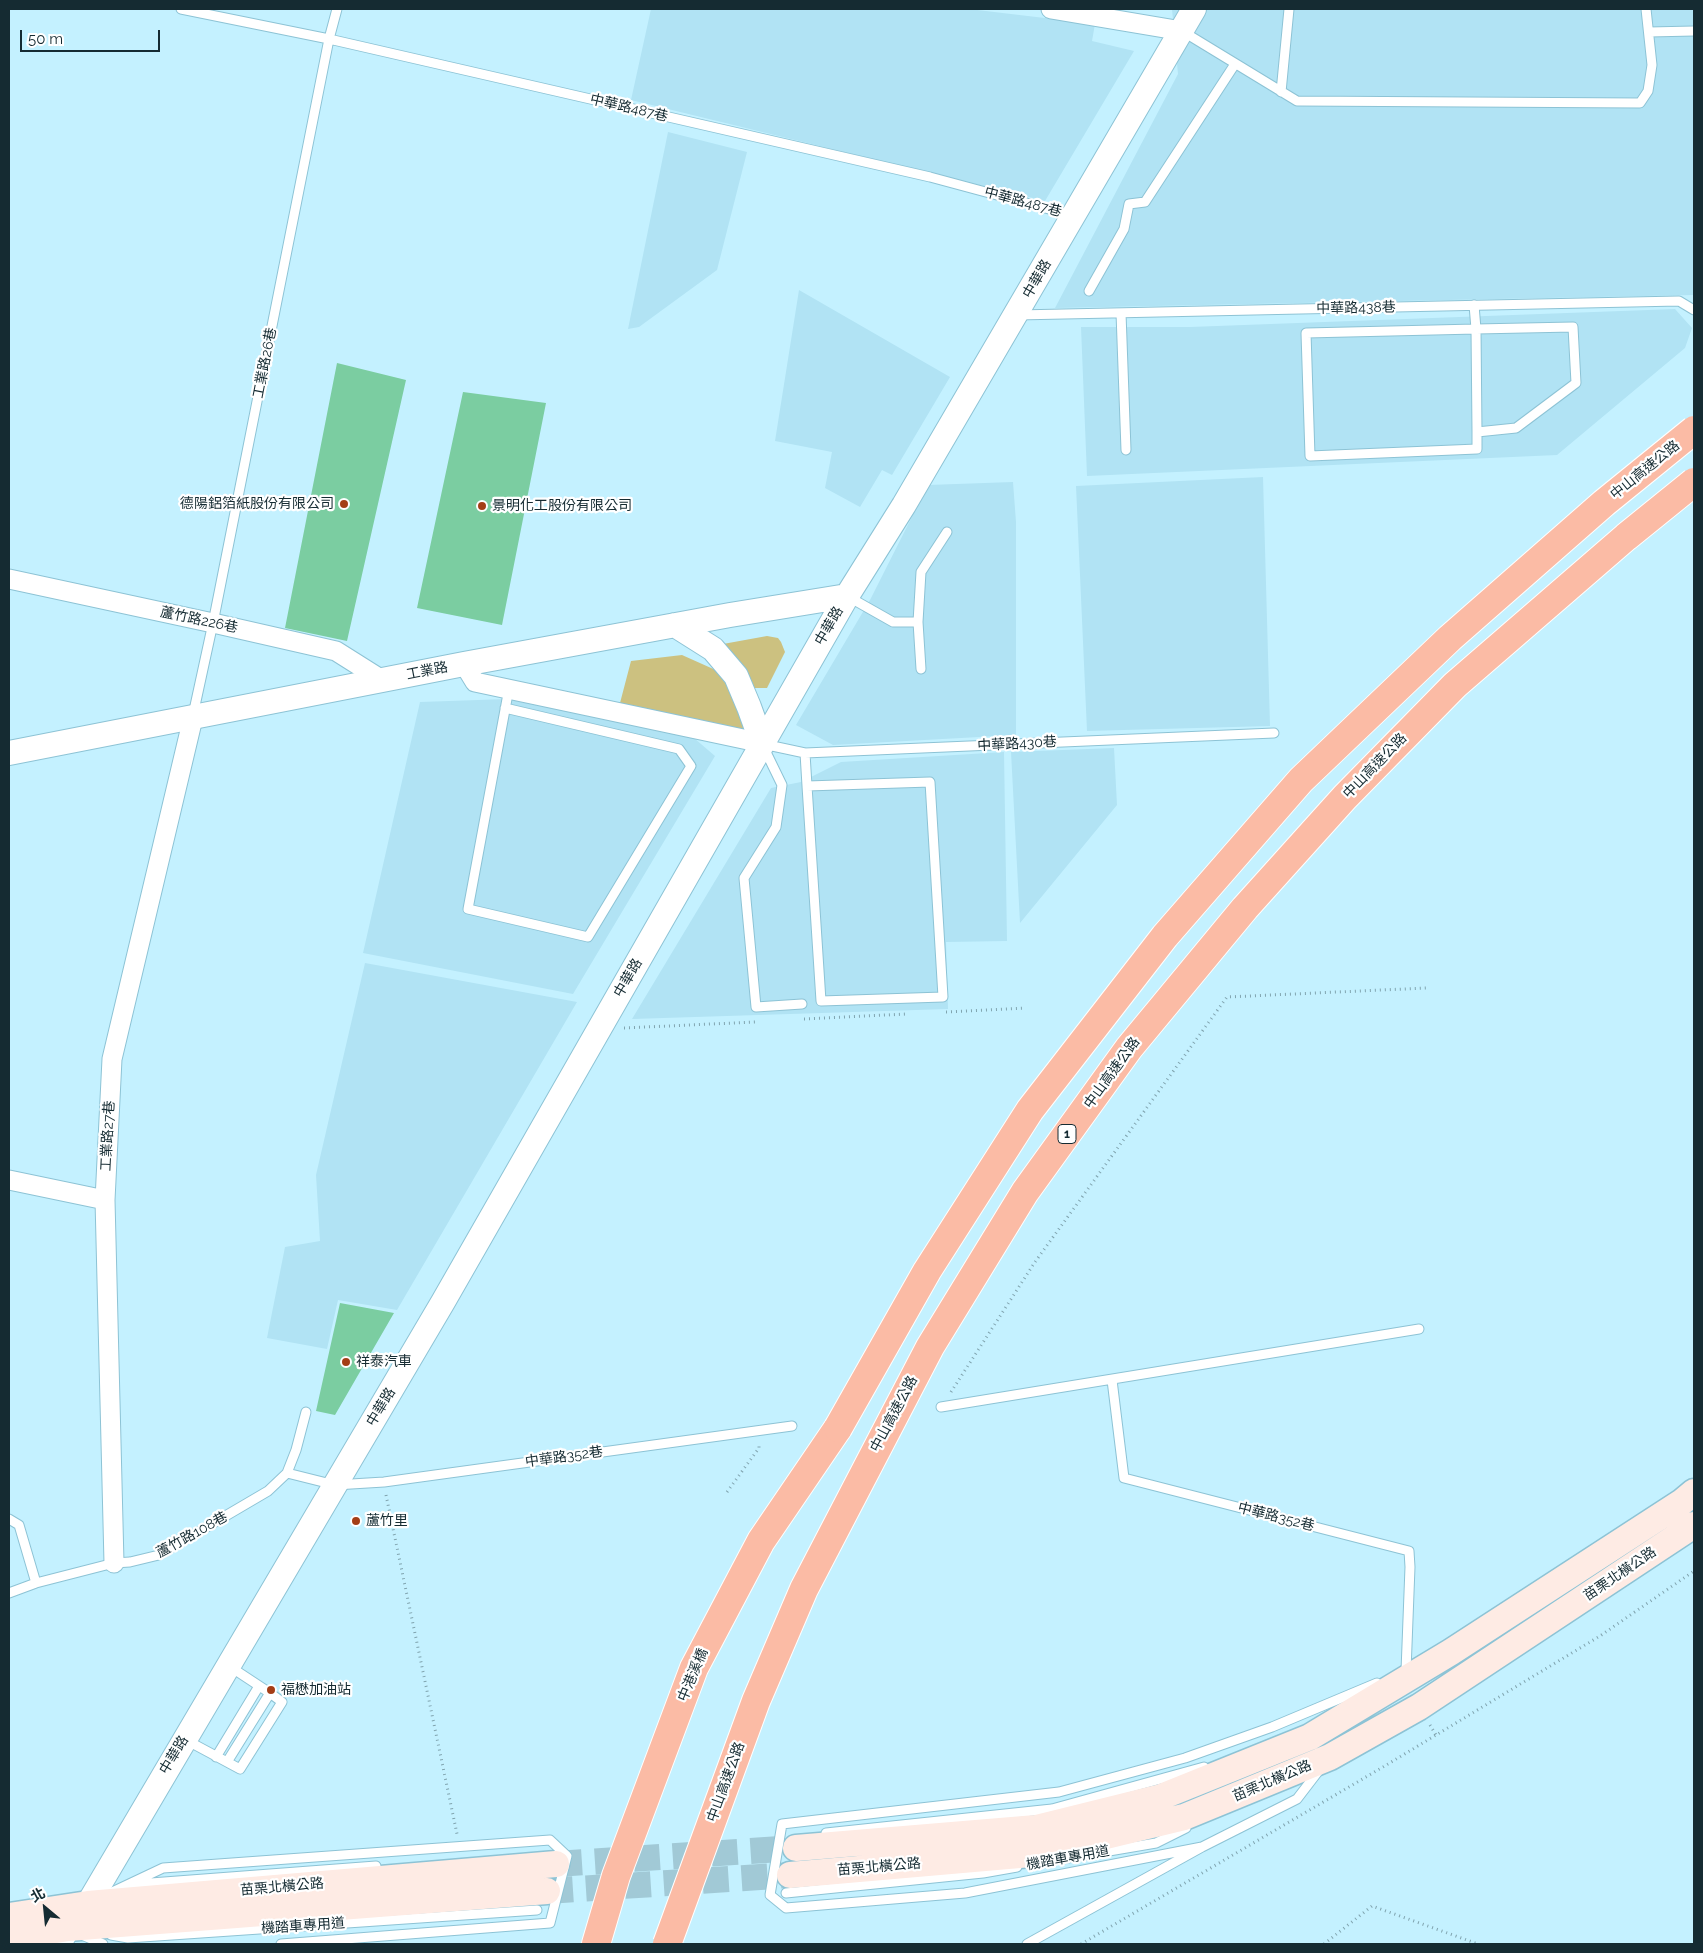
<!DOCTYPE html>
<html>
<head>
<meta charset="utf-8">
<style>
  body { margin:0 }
  #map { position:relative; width:1703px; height:1953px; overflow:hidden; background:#c4f1ff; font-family:Raleway,"Noto Sans TC",sans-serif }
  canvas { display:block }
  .frame { position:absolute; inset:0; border:10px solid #152b32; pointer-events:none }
  .north { position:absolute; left:20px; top:1883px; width:50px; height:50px; -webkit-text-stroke:4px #fff; paint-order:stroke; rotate:332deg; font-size:14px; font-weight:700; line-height:20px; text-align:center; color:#152b32 }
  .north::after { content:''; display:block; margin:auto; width:18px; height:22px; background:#152b32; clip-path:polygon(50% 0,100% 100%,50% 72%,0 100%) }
  .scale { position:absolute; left:20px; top:30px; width:140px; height:22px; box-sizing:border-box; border:2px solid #152b32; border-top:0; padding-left:6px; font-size:15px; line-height:18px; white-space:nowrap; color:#152b32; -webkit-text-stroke:4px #fff; paint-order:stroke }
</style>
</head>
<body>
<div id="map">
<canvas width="1703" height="1953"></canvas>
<div class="frame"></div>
<div class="north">北</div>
<div class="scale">50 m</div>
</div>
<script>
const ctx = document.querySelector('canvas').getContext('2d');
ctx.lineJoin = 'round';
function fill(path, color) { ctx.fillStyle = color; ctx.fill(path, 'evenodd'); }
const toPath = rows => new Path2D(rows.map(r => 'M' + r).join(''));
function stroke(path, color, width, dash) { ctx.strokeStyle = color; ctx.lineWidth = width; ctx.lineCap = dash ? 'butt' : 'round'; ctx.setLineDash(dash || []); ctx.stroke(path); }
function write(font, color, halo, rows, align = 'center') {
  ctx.font = font + ' Raleway,"Noto Sans TC",sans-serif'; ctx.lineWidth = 4.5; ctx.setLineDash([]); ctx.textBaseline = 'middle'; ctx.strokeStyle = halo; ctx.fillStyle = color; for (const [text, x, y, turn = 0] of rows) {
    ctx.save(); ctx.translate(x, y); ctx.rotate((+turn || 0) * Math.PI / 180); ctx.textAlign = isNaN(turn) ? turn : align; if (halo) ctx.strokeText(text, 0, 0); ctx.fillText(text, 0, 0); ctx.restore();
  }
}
fill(toPath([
  [651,9,969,9,1095,24,1092,41,1134,51,1045,201,631,100],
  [1172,9,1694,9,1694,295,1055,308,1178,74],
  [668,132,747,152,717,270,639,327,628,329],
  [799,290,950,377,892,475,882,470,860,507,825,488,832,452,775,441],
  [1675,309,1692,328,1685,348,1557,455,1087,476,1081,327,1190,327],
  [1263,477,1270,726,1087,731,1076,486],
  [1013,482,1016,522,1016,735,833,745,796,725,870,600,928,485],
  [507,699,694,738,715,756,573,994,363,953,420,702],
  [1114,748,1117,805,1020,923,1011,752],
  [1004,752,1007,941,946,942,948,1009,632,1019,771,788,801,782,841,762],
  [365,963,577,1002,397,1310,338,1300,327,1349,267,1338,285,1247,320,1241,316,1175]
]), '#b1e3f4');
fill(toPath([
  [767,636,778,638,781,642,785,652,767,688,751,688,723,644],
  [682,655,720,672,736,695,744,730,620,703,631,661]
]), '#ccc180');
fill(toPath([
  [337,363,406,380,347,641,285,628],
  [463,392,546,403,502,625,417,608],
  [340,1303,394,1313,335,1415,316,1411]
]), '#7bcda1');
stroke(toPath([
  [556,1864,796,1848],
  [547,1891,790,1875]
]), '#a1c9d6', 26, [26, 13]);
const service = toPath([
  [181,9,329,39,930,177,1071,215],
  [1182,31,1297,101,1640,103,1648,91,1652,65,1646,9],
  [1649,32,1694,31],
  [1281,92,1289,9],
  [1089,291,1124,229,1129,204,1145,202,1235,64],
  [1474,305,1476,329,1477,432,1477,449,1310,456,1306,333,1476,329,1573,327,1576,383,1516,428,1477,432],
  [1121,313,1126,450],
  [1017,315,1679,301,1694,310],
  [847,596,893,622,918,622,921,669],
  [918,622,921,572,947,532],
  [505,708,679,749,691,766,588,937,468,909,507,699,509,689],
  [193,715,213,623,329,39,337,9],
  [763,744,805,753,1274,733],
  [764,748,782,785,776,827,744,878,756,1007,802,1004],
  [805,753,807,786,821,1001,943,997,930,782,807,786],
  [1112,1380,1124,1478,1409,1551,1410,1567,1406,1671],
  [941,1407,1419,1329],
  [287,1473,296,1450,306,1412],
  [9,1519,19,1525,36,1583],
  [9,1593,36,1583,114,1563,130,1562,159,1555,268,1491,287,1473,335,1485,384,1482,792,1426],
  [186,1740,227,1762,270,1693,229,1666],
  [216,1757,259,1686],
  [227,1762,240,1769,282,1702,270,1693],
  [826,1833,1052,1809,1204,1767],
  [1202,1847,965,1893,786,1908,770,1895,782,1824,1059,1792,1185,1758,1272,1727,1377,1683],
  [1062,1859,1156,1843,1186,1828],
  [130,1890,151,1883,376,1866],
  [110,1893,163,1868,550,1840,567,1856,550,1923,281,1944],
  [786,1893,983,1873,1017,1867],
  [82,1935,103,1944],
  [111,1935,128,1938,537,1910],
  [1027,1944,1202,1847,1297,1799,1320,1769]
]);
const minor = toPath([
  [1051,9,1182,31],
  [9,579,213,623,336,651,382,680],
  [464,664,475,682,762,743],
  [9,1180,105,1200],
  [114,1563,105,1200,112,1059,193,718]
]);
const tertiary = toPath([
  [675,625,713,649,736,676,749,707,762,743],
  [9,753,464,664,730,615,847,596],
  [59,1944,68,1928,88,1904,443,1302,847,596,904,505,1194,9]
]);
const secondary = toPath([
  [796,1848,1036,1828,1161,1797,1310,1737,1451,1652,1682,1502,1694,1492],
  [790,1875,1031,1854,1184,1817,1330,1757,1419,1707,1694,1525],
  [9,1916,88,1904,556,1864],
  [9,1938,68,1928,547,1891]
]);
const motorway = toPath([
  [596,1944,616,1876,694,1668,761,1541,838,1428]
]);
stroke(service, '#8dc3d5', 11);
stroke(minor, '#8dc3d5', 21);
stroke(tertiary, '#8dc3d5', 26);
stroke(secondary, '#8dc3d5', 29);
stroke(motorway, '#fff', 30);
stroke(toPath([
  [946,1012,1025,1008],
  [804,1019,907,1014],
  [624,1028,755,1022],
  [951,1392,1035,1262,1227,997,1426,988],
  [727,1492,759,1448,759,1444],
  [386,1495,457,1834],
  [1430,1725,1436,1735],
  [1081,1944,1383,1767,1600,1636,1694,1571],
  [1324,1944,1372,1906,1478,1944]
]), '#80a4af', 3, [1, 4]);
stroke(service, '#fff', 9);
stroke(minor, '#fff', 19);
stroke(tertiary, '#fff', 24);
stroke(secondary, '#feebe4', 26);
stroke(motorway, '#fbbba5', 28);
const motorwayBridge = toPath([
  [838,1428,927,1271,1030,1110,1165,936,1301,780,1450,638,1604,503,1694,430],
  [667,1944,756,1701,804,1589,930,1347,1025,1192,1129,1048,1245,908,1345,797,1455,685,1626,537,1694,482]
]);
stroke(motorwayBridge, '#fff', 30, []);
stroke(motorwayBridge, '#fbbba5', 28);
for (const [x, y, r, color] of [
  [344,504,5,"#a43e16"],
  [482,506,5,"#a43e16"],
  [346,1362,5,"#a43e16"],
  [356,1521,5,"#a43e16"],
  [271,1690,5,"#a43e16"]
]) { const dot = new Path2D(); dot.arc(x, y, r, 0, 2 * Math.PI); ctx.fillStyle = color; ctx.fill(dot); stroke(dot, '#fff', 2); }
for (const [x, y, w] of [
  [1067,1134,18]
]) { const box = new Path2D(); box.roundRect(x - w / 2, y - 9.5, w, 19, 4); ctx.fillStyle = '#fff'; ctx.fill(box); stroke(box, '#152b32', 1); }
write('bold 12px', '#152b32', null, [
  ["1",1067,1134]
]);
write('14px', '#152b32', '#fff', [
  ["中華路487巷",629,108,13],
  ["中華路487巷",1023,202,15],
  ["中華路",1037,279,-60],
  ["中華路438巷",1356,308,-1],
  ["工業路26巷",265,363,-79],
  ["中山高速公路",1645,470,-39],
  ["蘆竹路226巷",199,620,12],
  ["中華路",829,626,-60],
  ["工業路",427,671,-11],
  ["中華路430巷",1017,744,-3],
  ["中山高速公路",1375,766,-46],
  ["中華路",628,978,-60],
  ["中山高速公路",1112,1073,-54],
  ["工業路27巷",108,1136,-87],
  ["中華路",381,1407,-59],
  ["中山高速公路",894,1414,-62],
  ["中華路352巷",564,1457,-8],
  ["中華路352巷",1276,1517,14],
  ["蘆竹路108巷",192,1535,-29],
  ["苗栗北橫公路",1620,1574,-34],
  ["中港溪橋",693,1675,-67],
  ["中華路",174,1755,-59],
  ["苗栗北橫公路",1272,1781,-23],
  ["中山高速公路",726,1782,-70],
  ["機踏車專用道",1068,1858,-10],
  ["苗栗北橫公路",879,1867,-5],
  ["苗栗北橫公路",282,1887,-5],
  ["機踏車專用道",303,1926,-4]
]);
write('14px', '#152b32', '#fff', [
  ["德陽鋁箔紙股份有限公司",334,504,"right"],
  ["景明化工股份有限公司",492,506],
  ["祥泰汽車",356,1362],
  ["蘆竹里",366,1521],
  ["福懋加油站",281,1690]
], 'left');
</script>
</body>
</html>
